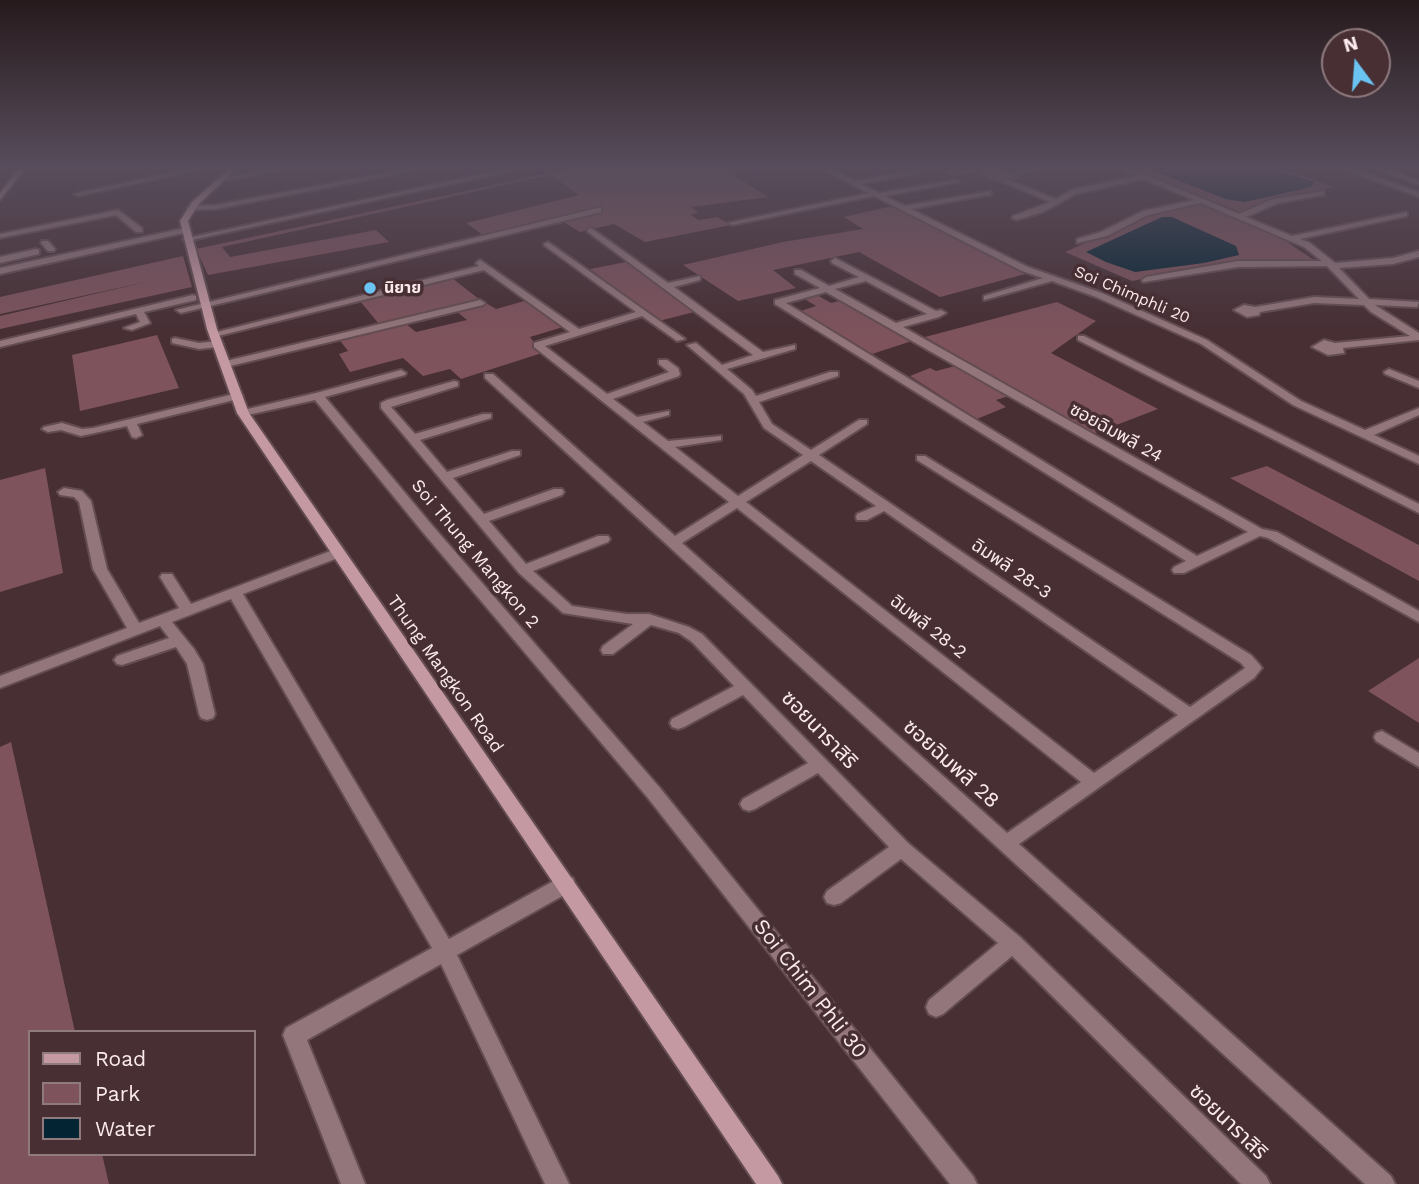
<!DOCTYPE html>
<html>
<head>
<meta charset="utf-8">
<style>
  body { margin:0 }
  #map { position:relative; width:1419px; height:1184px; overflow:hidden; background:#472f34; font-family:"Work Sans",sans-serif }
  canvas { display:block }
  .legend { position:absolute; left:28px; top:1030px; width:228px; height:126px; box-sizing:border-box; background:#472f34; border:2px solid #8f7a7e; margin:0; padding:9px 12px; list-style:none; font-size:21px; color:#fbeaed }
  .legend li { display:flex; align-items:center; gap:14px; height:35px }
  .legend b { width:35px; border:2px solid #8f7a7e }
  .north { position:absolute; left:1321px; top:28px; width:70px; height:70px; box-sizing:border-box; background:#472f34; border:2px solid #8f7a7e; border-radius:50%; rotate:344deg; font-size:19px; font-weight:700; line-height:28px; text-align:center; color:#fbeaed }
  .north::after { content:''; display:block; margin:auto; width:24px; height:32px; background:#6ac3f1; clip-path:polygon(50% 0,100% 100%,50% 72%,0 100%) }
</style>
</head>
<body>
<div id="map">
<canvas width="1419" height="1184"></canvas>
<ul class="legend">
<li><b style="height:9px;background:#c599a2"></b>Road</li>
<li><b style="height:19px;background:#7e535c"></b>Park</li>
<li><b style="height:19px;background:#032433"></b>Water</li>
</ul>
<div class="north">N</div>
</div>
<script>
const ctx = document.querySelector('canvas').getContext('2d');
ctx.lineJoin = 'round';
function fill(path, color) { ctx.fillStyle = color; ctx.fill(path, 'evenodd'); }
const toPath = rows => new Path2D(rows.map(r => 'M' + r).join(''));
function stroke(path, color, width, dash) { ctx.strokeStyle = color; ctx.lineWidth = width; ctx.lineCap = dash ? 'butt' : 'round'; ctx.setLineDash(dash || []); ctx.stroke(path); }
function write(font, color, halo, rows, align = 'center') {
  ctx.font = font + ' "Work Sans","Noto Sans Thai",sans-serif'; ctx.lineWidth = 7; ctx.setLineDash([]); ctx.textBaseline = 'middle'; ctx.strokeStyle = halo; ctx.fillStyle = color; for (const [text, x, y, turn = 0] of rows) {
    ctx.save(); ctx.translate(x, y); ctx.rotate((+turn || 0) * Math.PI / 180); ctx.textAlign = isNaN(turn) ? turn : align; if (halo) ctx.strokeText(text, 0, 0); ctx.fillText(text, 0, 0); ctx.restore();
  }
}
fill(toPath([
  [568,169,757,169,732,174,768,197,691,207,698,212,691,215,699,220,717,217,731,225,645,242,614,224,580,232,557,218,483,235,466,223,579,195,551,175,222,247,230,257,376,230,389,242,208,275,196,249],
  [937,169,1003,169,1022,178,998,183,977,173,952,176],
  [1133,169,1284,169,1333,187,1273,200,1243,213],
  [1202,203,1278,236,1317,262,1203,267,1132,281,1065,252,1150,214],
  [892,206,1029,273,940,297,859,252,773,270,796,288,738,301,683,265,783,242,863,229,844,217],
  [183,256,192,287,0,329,0,316,150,281,0,314,0,297],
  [626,262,694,312,659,321,590,269],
  [452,278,479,299,379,324,360,301],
  [817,295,831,303,843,300,912,341,872,354,801,311,816,306,803,298],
  [528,300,563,327,530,337,542,353,461,379,450,369,423,376,403,358,350,372,339,354,348,351,338,338,405,323,416,332,467,320,456,311,486,303,496,309],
  [1057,302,1096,321,1051,353,1158,409,1093,434,925,337],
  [157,335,179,388,80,411,72,355],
  [955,366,1009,396,996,400,1006,407,977,419,910,376,930,368,936,371],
  [1267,466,1419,545,1419,581,1230,478],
  [45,468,63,573,0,592,0,480],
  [1419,658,1419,723,1368,691],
  [11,742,75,1032,30,1032,30,1154,102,1154,109,1184,0,1184,0,747]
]), '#7e535c');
fill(toPath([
  [1149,169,1275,169,1314,182,1311,187,1245,202,1226,199],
  [1162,217,1172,217,1236,246,1239,255,1204,263,1135,272,1106,262,1086,252]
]), '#032433');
const street = toPath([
  [188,169,203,169,78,196,74,194,188,169],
  [271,169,289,169,223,181,219,179,271,169],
  [407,169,423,169,216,209,191,210,187,208,191,206,216,205,407,169],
  [506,169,520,169,187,241,183,239,506,169],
  [823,169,832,169,855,181,918,170,922,172,861,184,879,193,955,180,959,182,885,196,905,206,991,191,991,195,988,195,911,209,1028,267,1102,293,1207,340,1301,401,1365,430,1419,408,1419,415,1374,435,1419,456,1419,464,1293,405,1201,344,1096,297,1052,281,984,300,984,296,1043,278,1022,271,874,196,732,225,728,223,868,193,823,169],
  [1025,169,1043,169,1015,175,1011,173,1025,169],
  [1122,169,1132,169,1239,214,1273,199,1324,191,1324,195,1278,203,1246,217,1292,236,1407,212,1407,216,1300,239,1310,243,1335,263,1393,258,1419,251,1419,257,1393,264,1339,268,1369,299,1419,302,1417,307,1375,305,1419,333,1419,340,1343,348,1344,353,1328,355,1312,347,1324,340,1335,343,1410,336,1371,312,1364,305,1314,303,1260,312,1259,315,1247,317,1234,310,1244,305,1255,307,1314,297,1359,299,1327,266,1238,267,1143,282,1142,280,1146,277,1238,261,1322,261,1304,247,1201,203,1148,215,1107,236,1077,243,1077,239,1101,232,1143,211,1194,200,1143,179,1076,194,1043,212,1016,220,1012,218,1013,216,1050,202,1002,182,1009,180,1056,199,1071,190,1136,176,1122,169],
  [1343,169,1354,169,1419,192,1419,197,1343,169],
  [1377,169,1388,169,1419,181,1419,185,1377,169],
  [598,208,601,208,601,212,181,313,176,310,598,208],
  [118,210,142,228,142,232,136,232,116,215,0,238,0,234,118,210],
  [185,228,189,230,188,232,0,274,0,268,185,228],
  [591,228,668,283,700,276,700,280,674,287,763,352,795,345,795,349,727,369,752,390,756,396,830,372,838,372,838,376,759,402,772,424,811,450,859,420,867,420,867,424,819,455,1190,707,1245,668,1241,663,917,460,917,456,925,456,1251,655,1259,664,1262,668,1254,678,1019,844,1391,1176,1395,1184,1365,1184,485,378,485,374,493,374,675,536,729,502,534,347,534,343,570,332,484,270,214,337,209,334,479,266,476,263,480,260,579,329,636,312,545,246,544,244,548,242,685,339,677,341,642,316,545,346,607,394,669,372,659,364,659,360,667,360,678,368,680,374,679,376,613,399,637,417,669,411,669,415,643,422,668,441,721,436,721,440,675,447,738,496,803,455,764,428,744,394,687,345,696,343,722,365,753,355,588,232,587,230,591,228],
  [811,461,876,506,857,514,856,517,857,520,867,520,884,511,1178,715,1094,773,746,502,811,461],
  [737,508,1081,782,1007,833,682,543,737,508],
  [42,241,48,241,55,249,54,251,48,251,41,243,42,241],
  [36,249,39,250,39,254,0,263,0,257,36,249],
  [835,258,936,311,941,310,946,313,939,317,903,327,1262,529,1277,532,1419,611,1419,622,1268,538,1260,536,1184,573,1174,573,1172,570,1174,567,1186,561,775,304,775,300,820,288,795,274,795,270,801,270,829,286,859,277,832,263,831,261,835,258],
  [866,281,927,314,896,323,835,289,866,281],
  [826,292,891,329,1248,532,1197,556,786,303,826,292],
  [193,295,196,296,196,300,144,312,150,323,132,330,124,328,140,322,136,314,0,347,0,341,193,295],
  [480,300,485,303,483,305,226,367,221,364,226,361,480,300],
  [1078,336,1084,336,1419,504,1419,513,1078,340,1078,336],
  [175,338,199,343,218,341,223,344,218,347,199,349,172,343,172,339,175,338],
  [1389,369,1419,381,1419,388,1385,374,1384,372,1389,369],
  [401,370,406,373,405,375,325,397,431,524,660,788,973,1176,977,1184,950,1184,648,798,421,530,315,400,243,416,237,413,239,411,316,393,401,370],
  [454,381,458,382,458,386,391,407,415,434,483,414,491,414,491,418,420,440,447,472,512,451,520,451,520,455,453,478,484,514,554,489,562,489,564,492,562,495,489,521,526,564,598,536,608,536,610,539,608,542,533,571,572,606,627,614,649,614,689,627,702,634,908,843,1020,937,1266,1176,1270,1184,1241,1184,1012,956,943,1014,936,1017,929,1014,926,1007,929,1000,998,943,901,859,841,903,834,905,827,903,824,897,827,891,889,847,818,773,755,809,749,811,743,809,740,804,743,799,808,763,743,695,684,727,678,729,672,727,670,723,672,719,734,686,692,642,679,633,651,625,613,654,603,654,601,650,603,646,633,624,563,613,519,573,381,408,381,403,387,400,454,381],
  [238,393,243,396,242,398,137,424,142,435,136,438,132,437,127,426,81,436,61,430,48,432,42,429,44,427,62,423,82,429,93,428,238,393],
  [64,488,82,491,91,501,107,569,139,623,179,608,160,577,162,574,172,574,191,604,333,550,343,550,345,553,343,556,243,594,449,939,559,878,566,876,573,878,575,884,573,890,457,955,569,1184,545,1184,441,964,307,1040,365,1184,341,1184,283,1035,286,1028,432,948,231,599,172,622,194,649,203,664,215,714,213,718,207,720,201,718,199,714,187,664,176,647,122,665,117,664,114,660,117,656,169,638,160,626,0,688,0,676,127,628,93,569,79,502,74,497,60,495,58,492,64,488],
  [1382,731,1419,753,1419,767,1376,741,1374,737,1376,733,1382,731]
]);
const secondary = toPath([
  [18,169,25,169,0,200,0,193,18,169],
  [229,169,236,169,198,205,188,221,217,329,249,413,778,1176,782,1184,756,1184,237,413,207,329,180,221,192,202,229,169]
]);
stroke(street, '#644d52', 4);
stroke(secondary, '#644d52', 4);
fill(street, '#92767b');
fill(secondary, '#c599a2');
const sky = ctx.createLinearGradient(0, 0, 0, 335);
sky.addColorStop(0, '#271a1d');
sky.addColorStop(0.5, '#584d5c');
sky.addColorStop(1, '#584d5c00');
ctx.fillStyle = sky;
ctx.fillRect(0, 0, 1419, 335);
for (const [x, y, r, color] of [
  [370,288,7,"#6ac3f1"]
]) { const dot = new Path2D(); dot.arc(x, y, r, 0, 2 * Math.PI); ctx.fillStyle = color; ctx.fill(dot); stroke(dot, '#472f34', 2.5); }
write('bold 16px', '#fbeaed', '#472f34', [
  ["นิยาย",384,288]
], 'left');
write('16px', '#fbeaed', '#472f34', [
  ["Soi Chimphli 20",1132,295,23]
]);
write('18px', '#fbeaed', '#472f34', [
  ["ซอยฉิมพลี 24",1116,433,29],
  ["Soi Thung Mangkon 2",475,554,50],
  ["ฉิมพลี 28-3",1011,569,34],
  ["ฉิมพลี 28-2",928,627,38],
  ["Thung Mangkon Road",445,674,55]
]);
write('21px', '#fbeaed', '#472f34', [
  ["ซอยนาราสิริ",819,730,46],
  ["ซอยฉิมพลี 28",951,764,42],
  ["Soi Chim Phli 30",810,989,52],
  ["ซอยนาราสิริ",1228,1122,44]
]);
</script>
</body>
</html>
